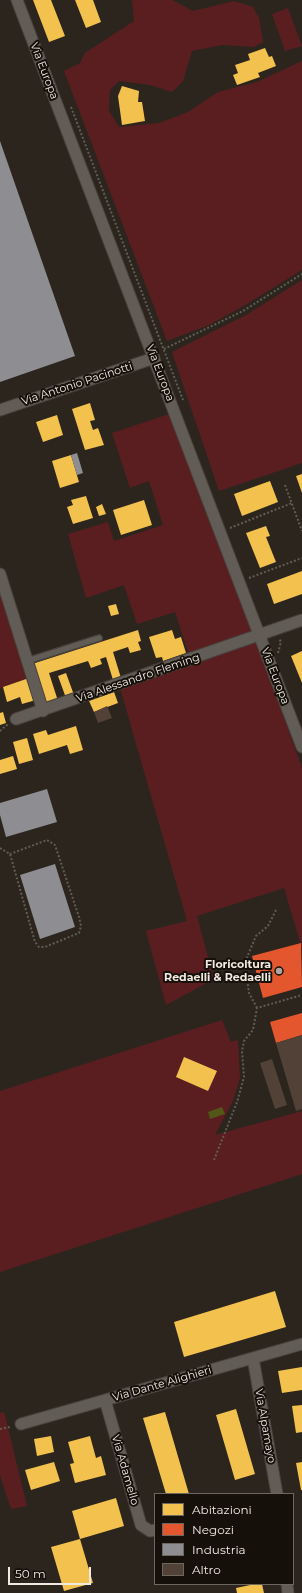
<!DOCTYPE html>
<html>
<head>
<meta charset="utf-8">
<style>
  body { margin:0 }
  #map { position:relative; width:302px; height:1593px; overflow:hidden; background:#2c251e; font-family:Montserrat,sans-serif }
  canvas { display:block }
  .legend { position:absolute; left:154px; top:1493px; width:140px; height:92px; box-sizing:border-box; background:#15100a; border:1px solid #6d6760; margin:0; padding:5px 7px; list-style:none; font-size:12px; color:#f2eae1 }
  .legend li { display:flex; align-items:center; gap:8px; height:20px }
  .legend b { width:20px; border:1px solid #6d6760 }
  .scale { position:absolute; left:8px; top:1567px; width:83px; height:18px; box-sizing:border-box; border:2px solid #f2eae1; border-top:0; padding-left:5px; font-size:12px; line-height:14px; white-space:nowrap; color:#f2eae1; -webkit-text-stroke:3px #15100a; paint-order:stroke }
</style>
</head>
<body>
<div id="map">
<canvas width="302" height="1593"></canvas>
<ul class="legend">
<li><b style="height:11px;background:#f2c14e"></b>Abitazioni</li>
<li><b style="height:11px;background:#e4572e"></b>Negozi</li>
<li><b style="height:11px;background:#8d8d92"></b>Industria</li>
<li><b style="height:11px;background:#524136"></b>Altro</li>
</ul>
<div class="scale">50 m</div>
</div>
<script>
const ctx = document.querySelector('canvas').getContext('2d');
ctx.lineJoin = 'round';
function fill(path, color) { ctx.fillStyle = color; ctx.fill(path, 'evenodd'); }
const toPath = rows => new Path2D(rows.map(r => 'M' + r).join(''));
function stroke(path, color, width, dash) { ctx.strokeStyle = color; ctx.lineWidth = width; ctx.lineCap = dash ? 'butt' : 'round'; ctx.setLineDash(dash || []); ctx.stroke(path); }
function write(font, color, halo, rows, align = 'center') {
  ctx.font = font + ' Montserrat,sans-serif'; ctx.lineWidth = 4; ctx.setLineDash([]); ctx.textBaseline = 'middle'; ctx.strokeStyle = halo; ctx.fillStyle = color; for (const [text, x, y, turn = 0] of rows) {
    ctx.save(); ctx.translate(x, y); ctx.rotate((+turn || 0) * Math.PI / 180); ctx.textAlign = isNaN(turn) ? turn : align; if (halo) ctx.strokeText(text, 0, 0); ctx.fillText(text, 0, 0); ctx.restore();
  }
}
fill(toPath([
  [132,0,172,0,193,11,234,1,253,7,259,18,263,42,254,47,222,45,192,51,183,81,172,92,150,85,119,81,110,90,109,111,119,127,159,123,188,112,218,92,257,82,302,61,302,270,242,307,209,325,167,341,64,71,80,63,85,53,134,21],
  [288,8,302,46,285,51,272,14],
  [302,280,302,463,219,491,172,352,246,315],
  [169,414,254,633,189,655,175,612,137,624,124,585,86,598,68,534,108,522,114,541,163,525,149,481,130,488,112,433],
  [0,589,29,678,0,688],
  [256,640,302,768,302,949,284,888,197,916,214,979,166,1005,146,931,187,921,120,688],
  [222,1020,231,1042,238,1040,240,1078,233,1101,215,1135,302,1111,302,1174,0,1272,0,1091],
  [4,1412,10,1436,27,1506,11,1509,0,1475,0,1413]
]), '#5a1e21');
fill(toPath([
  [222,1107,225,1114,210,1119,208,1112]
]), '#525718');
fill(toPath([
  [33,0,51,0,65,36,49,42],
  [75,0,93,0,101,22,86,28],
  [265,48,269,57,272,56,276,66,258,73,260,77,237,85,233,75,238,73,235,65,250,60,248,54],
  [122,86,139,91,138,102,142,102,145,121,122,125,118,96],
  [90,403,95,420,90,421,93,430,98,428,104,445,85,450,72,409],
  [57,415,63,435,43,442,36,422],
  [71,455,79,482,60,488,52,461],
  [302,474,302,493,296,476],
  [270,481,278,502,242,516,234,494],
  [86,496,93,518,73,524,67,507,73,505,71,500],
  [144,500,152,525,121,535,113,510],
  [102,504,106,514,99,516,96,507],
  [266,526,270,536,266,537,276,562,260,568,246,533],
  [302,571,302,594,274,604,267,584],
  [116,604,119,614,111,616,108,606],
  [138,630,141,641,138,642,141,650,130,653,128,647,113,652,121,678,113,680,106,657,100,659,102,664,91,668,88,661,49,673,58,701,46,705,32,664],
  [172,630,175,639,181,637,186,653,163,661,162,657,156,658,149,637],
  [302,651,302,683,291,656],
  [66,673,74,695,66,698,58,676],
  [29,678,36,700,22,704,20,697,7,702,3,687],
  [114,692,118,703,94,712,89,701],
  [3,712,6,723,0,725,0,713],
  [76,726,83,750,70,754,67,745,39,754,33,734,46,730,48,735],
  [27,738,33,760,19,764,13,742],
  [13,756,17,769,0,774,0,760],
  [184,1057,217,1071,208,1091,176,1077],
  [275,1291,286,1327,184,1357,174,1322],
  [302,1367,302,1390,282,1393,278,1371],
  [302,1405,302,1432,296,1433,292,1406],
  [236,1409,255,1474,235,1480,216,1415],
  [165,1412,189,1494,166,1494,143,1418],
  [51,1436,54,1452,37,1456,34,1439],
  [90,1436,96,1458,101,1456,106,1475,75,1483,70,1464,74,1463,68,1442],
  [54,1462,60,1481,31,1490,25,1470],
  [302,1462,302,1490,301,1490,296,1463],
  [116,1498,124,1526,80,1539,93,1583,64,1591,51,1547,80,1539,72,1511],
  [255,1584,262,1584,264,1593,237,1593,236,1588]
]), '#f2c14e');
fill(toPath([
  [301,943,302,987,263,998,252,956],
  [302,1013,302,1035,276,1043,270,1022]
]), '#e4572e');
fill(toPath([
  [0,141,75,356,0,382],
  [77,453,83,473,77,475,71,455],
  [47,789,57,822,6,837,0,815,0,803],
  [55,864,75,927,40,939,20,875]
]), '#8d8d92');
fill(toPath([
  [107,706,112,718,98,723,94,712],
  [302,1035,302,1109,296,1111,276,1043],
  [272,1059,287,1105,275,1109,260,1063]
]), '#524136');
const lane = toPath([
  [27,661,99,638]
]);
const street = toPath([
  [17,0,302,747],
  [0,410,154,358],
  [0,574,43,711],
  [16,719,302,620],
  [253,1358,277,1494],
  [105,1400,141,1525,150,1531,155,1530],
  [21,1424,302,1344],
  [287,1584,288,1593]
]);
stroke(lane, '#48423c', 8);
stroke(street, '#48423c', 13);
stroke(toPath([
  [71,107,183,400],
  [164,349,243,311,302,274],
  [285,485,302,531],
  [230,528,292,503],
  [249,578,302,558],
  [278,653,281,642,279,638],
  [0,731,8,724],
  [0,848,10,854,35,942,39,947,45,947,79,933,81,926,79,917,55,845,47,840,10,854],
  [257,1008,249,993,245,962,256,936,268,926,276,910],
  [214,1160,237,1102,244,1077,242,1051,244,1041,253,1030,257,1008,302,995],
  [0,1429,10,1427]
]), '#615c55', 2, [2, 2]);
stroke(lane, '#625c56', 5.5);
stroke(street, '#625c56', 11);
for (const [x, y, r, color] of [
  [279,971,4,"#ada59d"]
]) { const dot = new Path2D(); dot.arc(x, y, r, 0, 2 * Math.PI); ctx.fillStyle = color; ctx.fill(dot); stroke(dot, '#15100a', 1.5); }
write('11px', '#f2eae1', '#15100a', [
  ["Via Europa",44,71,69],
  ["Via Europa",160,373,69],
  ["Via Antonio Pacinotti",77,384,-18],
  ["Via Europa",275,676,69],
  ["Via Alessandro Fleming",138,678,-19],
  ["Via Dante Alighieri",162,1384,-16],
  ["Via Alpamayo",265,1426,80],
  ["Via Adamello",125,1470,74]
]);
write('bold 11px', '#f2eae1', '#15100a', [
  ["Floricoltura",271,965],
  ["Redaelli & Redaelli",271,978]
], 'right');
</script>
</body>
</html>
